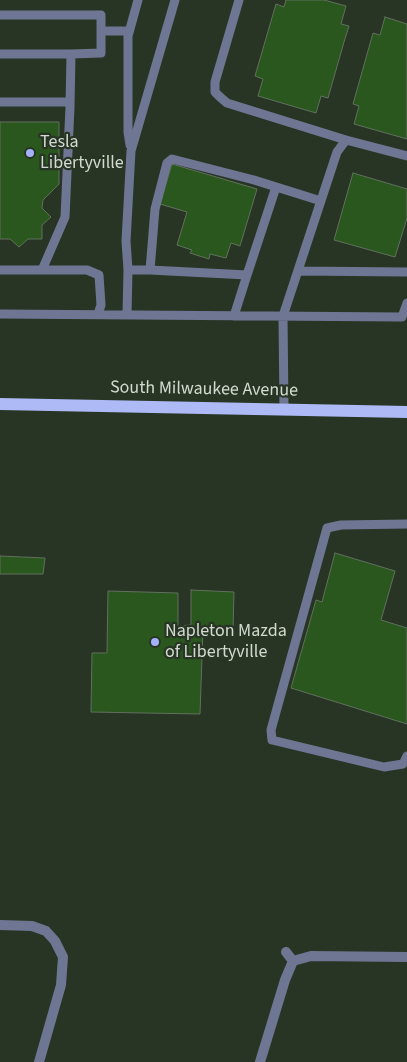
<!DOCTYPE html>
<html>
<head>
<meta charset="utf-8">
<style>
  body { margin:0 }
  canvas { display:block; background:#283525 }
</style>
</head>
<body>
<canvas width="407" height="1062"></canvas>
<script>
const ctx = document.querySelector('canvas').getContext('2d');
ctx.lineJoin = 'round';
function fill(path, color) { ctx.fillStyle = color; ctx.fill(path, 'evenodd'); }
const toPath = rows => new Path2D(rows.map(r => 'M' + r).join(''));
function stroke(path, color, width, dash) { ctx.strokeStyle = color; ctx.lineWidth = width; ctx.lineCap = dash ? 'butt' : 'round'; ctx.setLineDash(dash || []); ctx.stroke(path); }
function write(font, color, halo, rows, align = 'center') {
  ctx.font = font + ' "Source Sans 3",sans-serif'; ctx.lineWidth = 4.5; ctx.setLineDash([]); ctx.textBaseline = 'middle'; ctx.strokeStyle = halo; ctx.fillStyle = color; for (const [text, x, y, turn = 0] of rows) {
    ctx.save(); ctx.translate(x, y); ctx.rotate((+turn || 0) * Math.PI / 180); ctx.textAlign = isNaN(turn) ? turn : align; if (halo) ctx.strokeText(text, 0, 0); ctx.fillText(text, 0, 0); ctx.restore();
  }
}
const building = toPath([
  [286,0,324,0,346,6,341,24,349,26,344,42,328,98,321,96,316,113,258,96,263,79,255,76,276,4,284,7,286,0],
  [385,17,407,24,407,139,354,124,359,106,353,104,373,33,380,35,385,17],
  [0,122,59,122,59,184,43,200,42,208,51,217,42,225,42,239,28,239,19,247,10,239,0,239,0,122],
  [172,164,257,189,240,246,231,243,226,258,210,254,209,259,190,253,192,250,177,245,187,212,160,204,172,164],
  [353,173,407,189,407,218,395,257,334,240,353,173],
  [335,553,395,571,381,620,407,628,407,724,291,688,316,600,322,602,335,553],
  [0,556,45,558,43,574,0,574,0,556],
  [191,590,234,592,233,630,203,628,200,714,91,712,92,653,107,653,108,591,178,593,178,626,191,625,191,590]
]);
fill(building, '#29571d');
stroke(building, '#61705e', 1);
stroke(toPath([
  [239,0,215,82,215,92,220,97,227,103,346,140,407,156],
  [0,15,101,15,101,53,71,54],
  [101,31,129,31],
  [0,54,71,54,70,107,65,217,42,270],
  [0,102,70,102],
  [130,145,128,132,128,36,138,0],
  [0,270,87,270,99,275,101,305,98,314],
  [128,270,126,241,131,151,175,0],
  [298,271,407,272],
  [247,275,276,187],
  [0,314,402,317,407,303],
  [127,315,128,270,150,270],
  [234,316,247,275,150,270,155,209,167,163,172,159,254,180,321,201],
  [284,410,283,316,337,152,346,140],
  [407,524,341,525,327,528,271,730,272,740,384,767,403,764,407,756]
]), '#6f7693', 9);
stroke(toPath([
  [0,925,32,926,46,931,55,941,63,957,61,985,39,1062],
  [286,952,293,961],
  [293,961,311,956,407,957],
  [260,1062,285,980,293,961]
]), '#6f7693', 10);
stroke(toPath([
  [0,404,407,412]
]), '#aebaf6', 12);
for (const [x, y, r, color] of [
  [30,153,5,"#a4b2fc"],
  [155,642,5,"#a4b2fc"]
]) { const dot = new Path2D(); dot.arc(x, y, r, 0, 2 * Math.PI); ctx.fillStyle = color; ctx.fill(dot); stroke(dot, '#283525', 2); }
write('18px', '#d2dad0', '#283525', [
  ["Tesla",40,143],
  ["Libertyville",40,164],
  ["Napleton Mazda",165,632],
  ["of Libertyville",165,653]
], 'left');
write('18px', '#d2dad0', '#283525', [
  ["South Milwaukee Avenue",204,390,1]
]);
</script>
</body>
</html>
